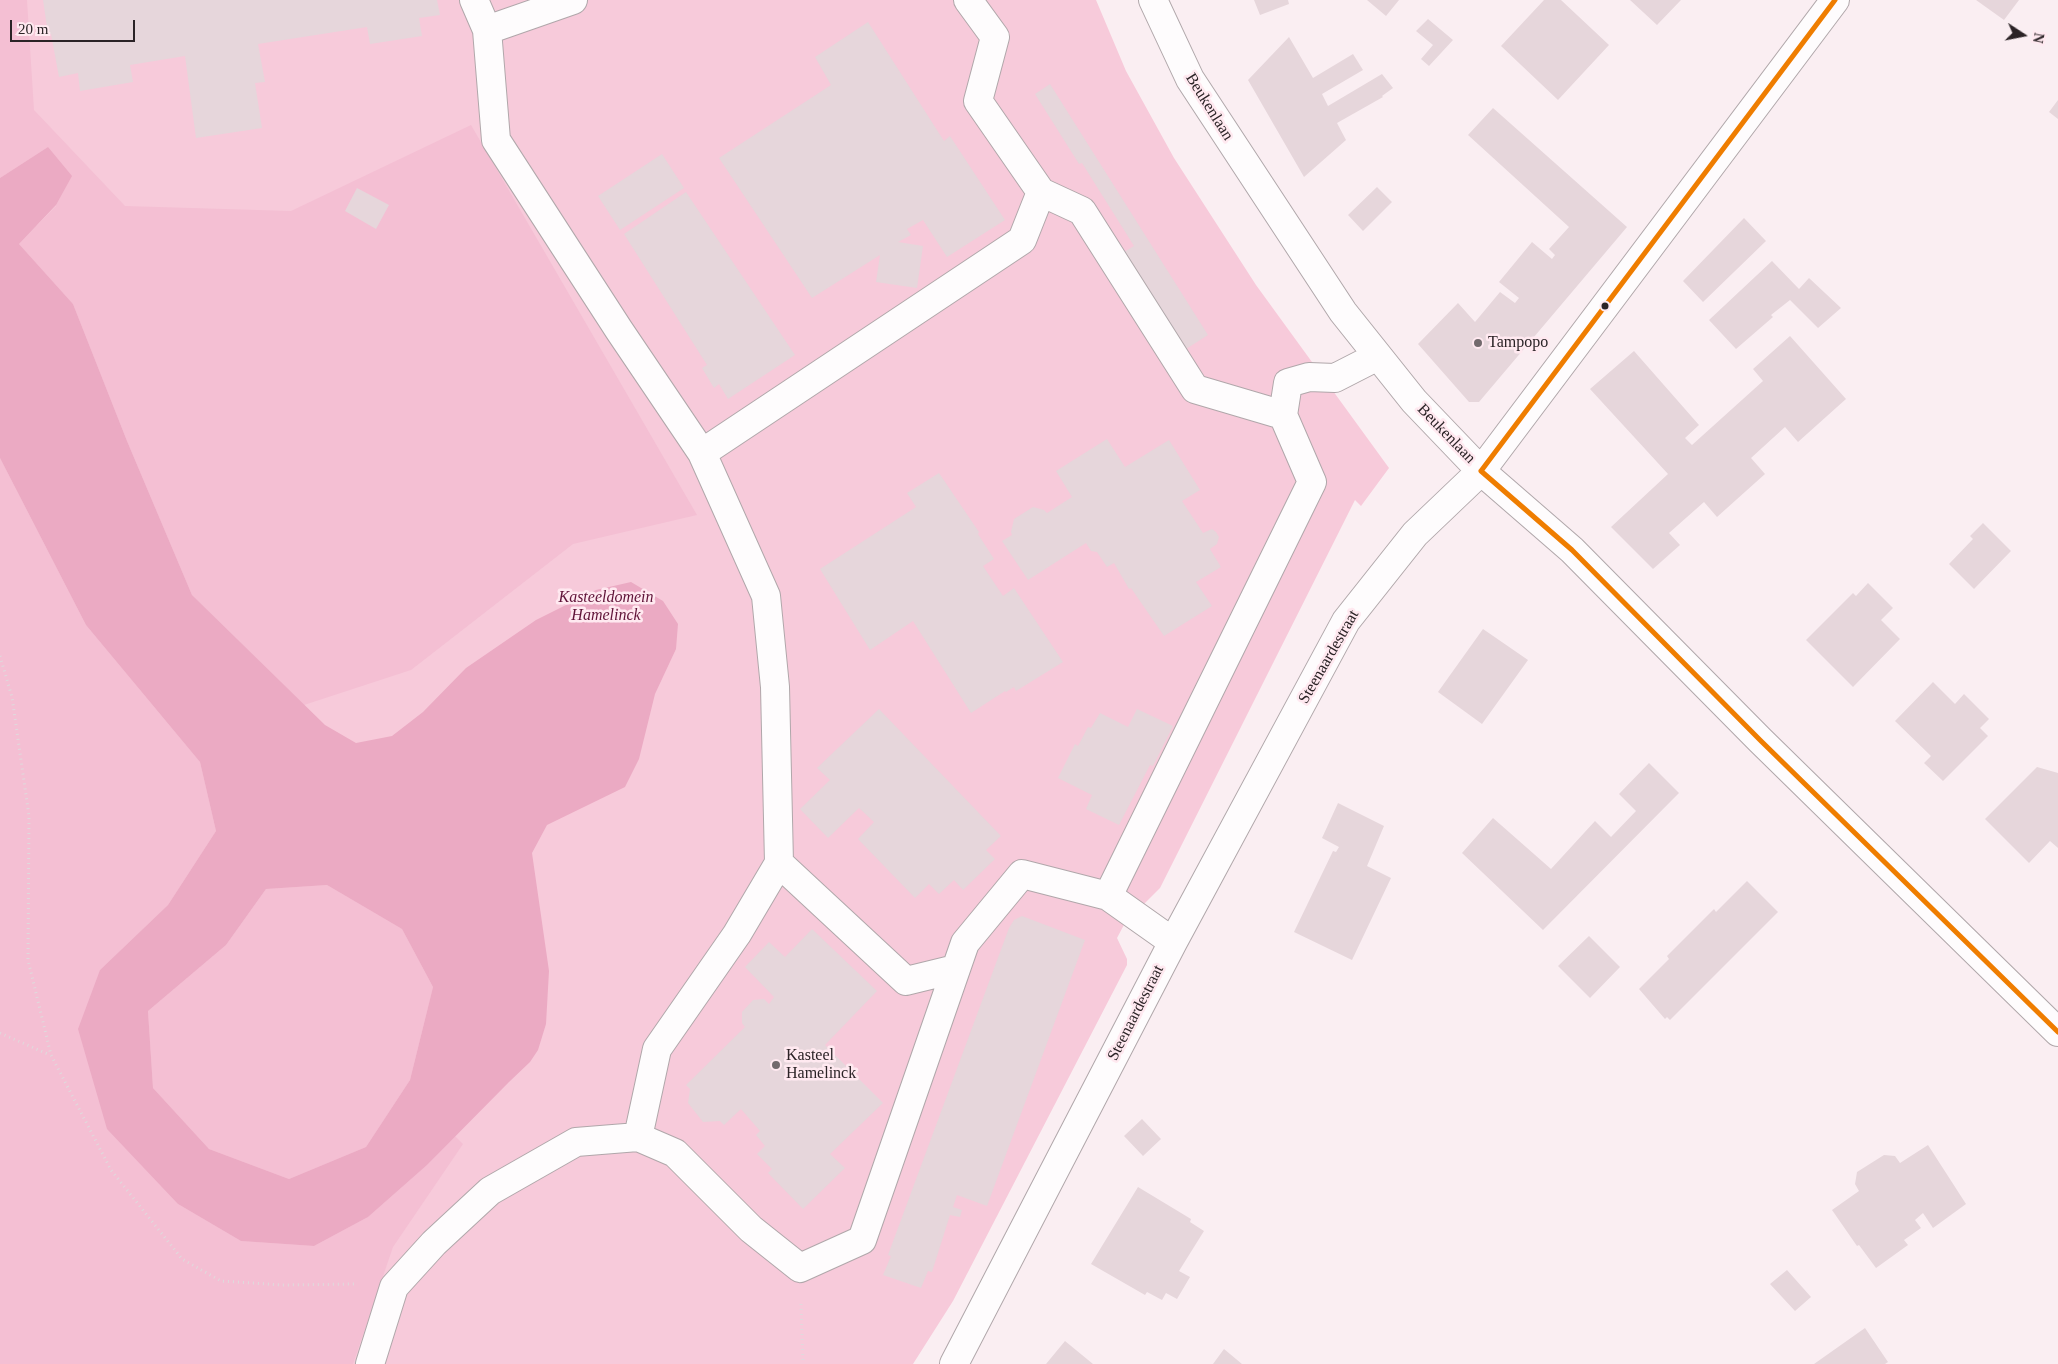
<!DOCTYPE html>
<html>
<head>
<meta charset="utf-8">
<style>
  body { margin:0 }
  #map { position:relative; width:2058px; height:1364px; overflow:hidden; background:#faeef2; font-family:Georgia,serif }
  canvas { display:block }
  .north { position:absolute; left:1998px; top:10px; width:50px; height:50px; -webkit-text-stroke:4px #ffe9f0; paint-order:stroke; rotate:101deg; font-size:14px; font-weight:700; line-height:20px; text-align:center; color:#2b2326 }
  .north::after { content:''; display:block; margin:auto; width:18px; height:22px; background:#2b2326; clip-path:polygon(50% 0,100% 100%,50% 72%,0 100%) }
  .scale { position:absolute; left:10px; top:20px; width:125px; height:22px; box-sizing:border-box; border:2px solid #2b2326; border-top:0; padding-left:6px; font-size:15px; line-height:18px; white-space:nowrap; color:#2b2326; -webkit-text-stroke:4px #ffe9f0; paint-order:stroke }
</style>
</head>
<body>
<div id="map">
<canvas width="2058" height="1364"></canvas>
<div class="north">N</div>
<div class="scale">20 m</div>
</div>
<script>
const ctx = document.querySelector('canvas').getContext('2d');
ctx.lineJoin = 'round';
function fill(path, color) { ctx.fillStyle = color; ctx.fill(path, 'evenodd'); }
const toPath = rows => new Path2D(rows.map(r => 'M' + r).join(''));
function stroke(path, color, width, dash) { ctx.strokeStyle = color; ctx.lineWidth = width; ctx.lineCap = dash ? 'butt' : 'round'; ctx.setLineDash(dash || []); ctx.stroke(path); }
function write(font, color, halo, rows, align = 'center') {
  ctx.font = font + ' Georgia,serif'; ctx.lineWidth = 5; ctx.setLineDash([]); ctx.textBaseline = 'middle'; ctx.strokeStyle = halo; ctx.fillStyle = color; for (const [text, x, y, turn = 0] of rows) {
    ctx.save(); ctx.translate(x, y); ctx.rotate((+turn || 0) * Math.PI / 180); ctx.textAlign = isNaN(turn) ? turn : align; if (halo) ctx.strokeText(text, 0, 0); ctx.fillText(text, 0, 0); ctx.restore();
  }
}
fill(toPath([
  [0,0,1096,0,1126,71,1174,158,1256,285,1389,468,1361,506,1355,500,1160,888,1140,908,1135,904,1117,938,1127,959,1127,965,953,1301,913,1364,0,1364]
]), '#f7cada');
fill(toPath([
  [0,0,27,0,34,110,125,206,291,211,471,125,697,515,573,544,411,670,304,705,192,595,127,441,73,304,19,244,56,206,48,147,0,178],
  [0,458,86,625,200,762,216,831,168,905,100,970,178,1204,241,1241,314,1246,368,1217,427,1165,455,1136,463,1144,393,1247,353,1364,0,1364],
  [327,885,402,929,433,987,410,1080,366,1147,289,1179,209,1149,153,1088,148,1011,226,945,266,889]
]), '#f4bfd3');
fill(toPath([
  [48,147,72,176,56,205,19,244,73,304,127,441,192,595,325,725,356,743,392,736,423,712,466,668,536,620,596,590,631,582,663,601,678,624,676,649,655,694,639,759,625,787,547,825,532,853,549,971,546,1024,538,1050,530,1062,509,1082,427,1165,368,1217,314,1246,241,1241,178,1204,107,1129,78,1029,100,970,168,905,216,831,200,762,86,625,0,458,0,178],
  [327,885,402,929,433,987,410,1080,366,1147,289,1179,209,1149,153,1088,148,1011,226,945,266,889]
]), '#ebaac3');
fill(toPath([
  [43,0,437,0,440,15,419,18,422,36,370,44,367,27,258,44,265,82,255,83,262,128,196,138,185,56,130,65,133,82,80,91,78,73,59,77,51,34,48,34],
  [1254,0,1288,0,1289,4,1260,15],
  [1367,0,1399,0,1386,16],
  [1544,0,1561,0,1609,45,1558,100,1501,46],
  [1630,0,1681,0,1657,25],
  [1976,0,2019,0,2004,20],
  [1428,19,1453,40,1429,66,1421,59,1433,45,1416,31],
  [868,22,944,141,950,136,1005,220,947,257,923,220,907,229,911,235,898,242,923,246,917,288,876,282,880,255,812,298,719,158,831,85,815,57],
  [1289,37,1313,78,1353,54,1363,70,1322,94,1328,106,1382,74,1393,88,1382,96,1383,97,1337,123,1346,140,1304,177,1248,80],
  [1050,84,1208,335,1186,349,1124,252,1134,246,1082,163,1079,164,1035,94],
  [2058,100,2058,119,2049,112],
  [1493,108,1627,227,1479,402,1469,402,1418,344,1458,303,1475,322,1500,292,1515,303,1519,298,1499,282,1532,242,1552,259,1555,255,1549,249,1569,227,1468,135],
  [662,154,684,188,620,230,598,196],
  [1377,187,1392,202,1363,231,1348,215],
  [357,188,389,205,376,229,345,211],
  [686,192,795,355,728,399,719,384,714,388,702,368,707,365,624,234],
  [1744,218,1766,241,1703,302,1683,281],
  [1772,261,1799,289,1809,278,1841,308,1818,328,1790,300,1771,315,1773,317,1736,349,1709,320],
  [1790,336,1846,399,1798,442,1785,427,1751,458,1765,474,1717,517,1704,502,1669,533,1680,545,1653,569,1611,527,1668,474,1590,389,1634,351,1699,425,1685,438,1692,445,1763,381,1753,369],
  [1107,439,1125,467,1169,440,1200,490,1182,501,1203,533,1212,529,1216,532,1219,537,1217,544,1210,549,1221,567,1196,582,1212,606,1164,636,1131,588,1129,589,1114,563,1107,567,1097,552,1091,551,1086,543,1028,580,1002,541,1012,535,1011,532,1014,519,1033,507,1044,510,1047,513,1072,497,1056,471],
  [939,473,979,532,978,534,994,559,983,566,1003,596,1014,588,1063,662,1016,691,1014,687,1006,692,1005,691,971,713,913,621,870,650,820,569,916,507,907,493],
  [1983,523,2011,551,1974,589,1949,564,1973,539,1970,536],
  [1868,583,1893,608,1881,620,1900,639,1853,687,1806,640,1853,593,1856,596],
  [1483,629,1528,660,1482,724,1438,692],
  [1933,682,1955,704,1964,694,1989,719,1980,728,1988,736,1943,781,1924,763,1931,756,1895,721],
  [879,709,1001,836,986,850,995,859,963,890,954,880,939,894,929,884,915,898,858,839,874,822,859,808,828,838,800,809,830,780,817,768],
  [1137,709,1173,726,1153,766,1150,765,1119,825,1086,809,1092,795,1058,778,1075,744,1078,746,1088,727,1091,728,1100,713,1128,727],
  [1649,763,1679,793,1543,930,1462,853,1493,818,1551,869,1595,821,1611,837,1636,811,1619,794],
  [2037,767,2058,773,2058,848,2050,841,2029,863,1985,819],
  [1338,803,1384,826,1367,866,1391,878,1352,960,1294,932,1333,851,1336,852,1339,847,1322,838],
  [1747,881,1778,912,1670,1020,1667,1017,1665,1019,1639,989,1669,959,1667,956,1714,909,1716,912],
  [1022,916,1085,940,987,1206,957,1195,953,1207,962,1210,960,1217,950,1215,932,1272,928,1271,921,1288,883,1275,891,1256,888,1255,1009,928,1014,920],
  [812,929,877,991,825,1045,883,1103,830,1154,845,1168,803,1209,768,1173,772,1169,757,1154,765,1146,756,1135,760,1131,741,1109,724,1125,720,1121,703,1122,688,1103,690,1089,686,1085,745,1027,742,1023,742,1012,753,1000,764,999,769,1004,774,997,745,967,769,942,785,957],
  [1589,936,1620,967,1590,998,1558,966],
  [1142,1119,1161,1139,1143,1156,1124,1136],
  [1928,1145,1966,1204,1933,1228,1923,1213,1915,1220,1921,1228,1904,1240,1908,1245,1876,1268,1859,1245,1857,1246,1832,1210,1859,1191,1855,1184,1857,1172,1884,1155,1895,1156,1900,1163],
  [1138,1187,1191,1219,1190,1222,1204,1231,1179,1271,1190,1277,1177,1299,1166,1293,1162,1300,1147,1292,1145,1295,1091,1264],
  [1787,1270,1811,1297,1795,1311,1770,1284],
  [1865,1328,1888,1362,1885,1364,1814,1364],
  [1065,1341,1093,1364,1046,1364],
  [1224,1349,1242,1364,1213,1364]
]), '#e6d6db');
const minor = toPath([
  [968,0,995,37,978,101,1041,192,1082,211,1195,389,1283,415],
  [1153,0,1190,79,1343,312,1414,401,1481,471,1572,550,1760,740,2058,1032],
  [487,30,573,0],
  [702,453,1022,240,1041,192],
  [779,863,906,981,955,969],
  [1108,896,1312,482,1283,415,1288,383,1309,377,1335,378,1378,356],
  [638,1137,675,1153,751,1229,800,1268,862,1240,965,943,1022,874,1108,896,1173,942],
  [370,1364,394,1287,434,1243,490,1191,576,1142,638,1137,657,1049,737,934,779,863,775,687,766,596,702,453,619,330,496,140,487,30,474,0],
  [954,1364,1173,942,1346,621,1415,534,1481,471,1835,0]
]);
stroke(minor, '#b0a7aa', 30);
stroke(toPath([
  [0,656,12,697,29,816,28,960,51,1055,111,1170,182,1259,221,1281,282,1285,357,1284],
  [0,1033,50,1055],
  [801,1304,803,1364]
]), '#dfdadc', 3, [1, 4]);
stroke(minor, '#fefcfd', 28);
stroke(toPath([
  [1481,471,1572,550,1760,740,2058,1032],
  [1481,471,1835,0]
]), '#ef7d00', 5);
for (const [x, y, r, color] of [
  [1605,306,4.5,"#2b2326"],
  [1478,343,5,"#736a6d"],
  [776,1065,5,"#736a6d"]
]) { const dot = new Path2D(); dot.arc(x, y, r, 0, 2 * Math.PI); ctx.fillStyle = color; ctx.fill(dot); stroke(dot, '#ffe9f0', 2); }
write('16px', '#2b2326', '#ffe9f0', [
  ["Beukenlaan",1209,107,58],
  ["Beukenlaan",1446,434,46],
  ["Steenaardestraat",1329,657,-60],
  ["Steenaardestraat",1136,1013,-63]
]);
write('16px', '#2b2326', '#ffe9f0', [
  ["Tampopo",1488,343],
  ["Kasteel",786,1056],
  ["Hamelinck",786,1074]
], 'left');
write('italic 16px', '#601338', '#ffe9f0', [
  ["Kasteeldomein",606,598],
  ["Hamelinck",606,616]
]);
</script>
</body>
</html>
